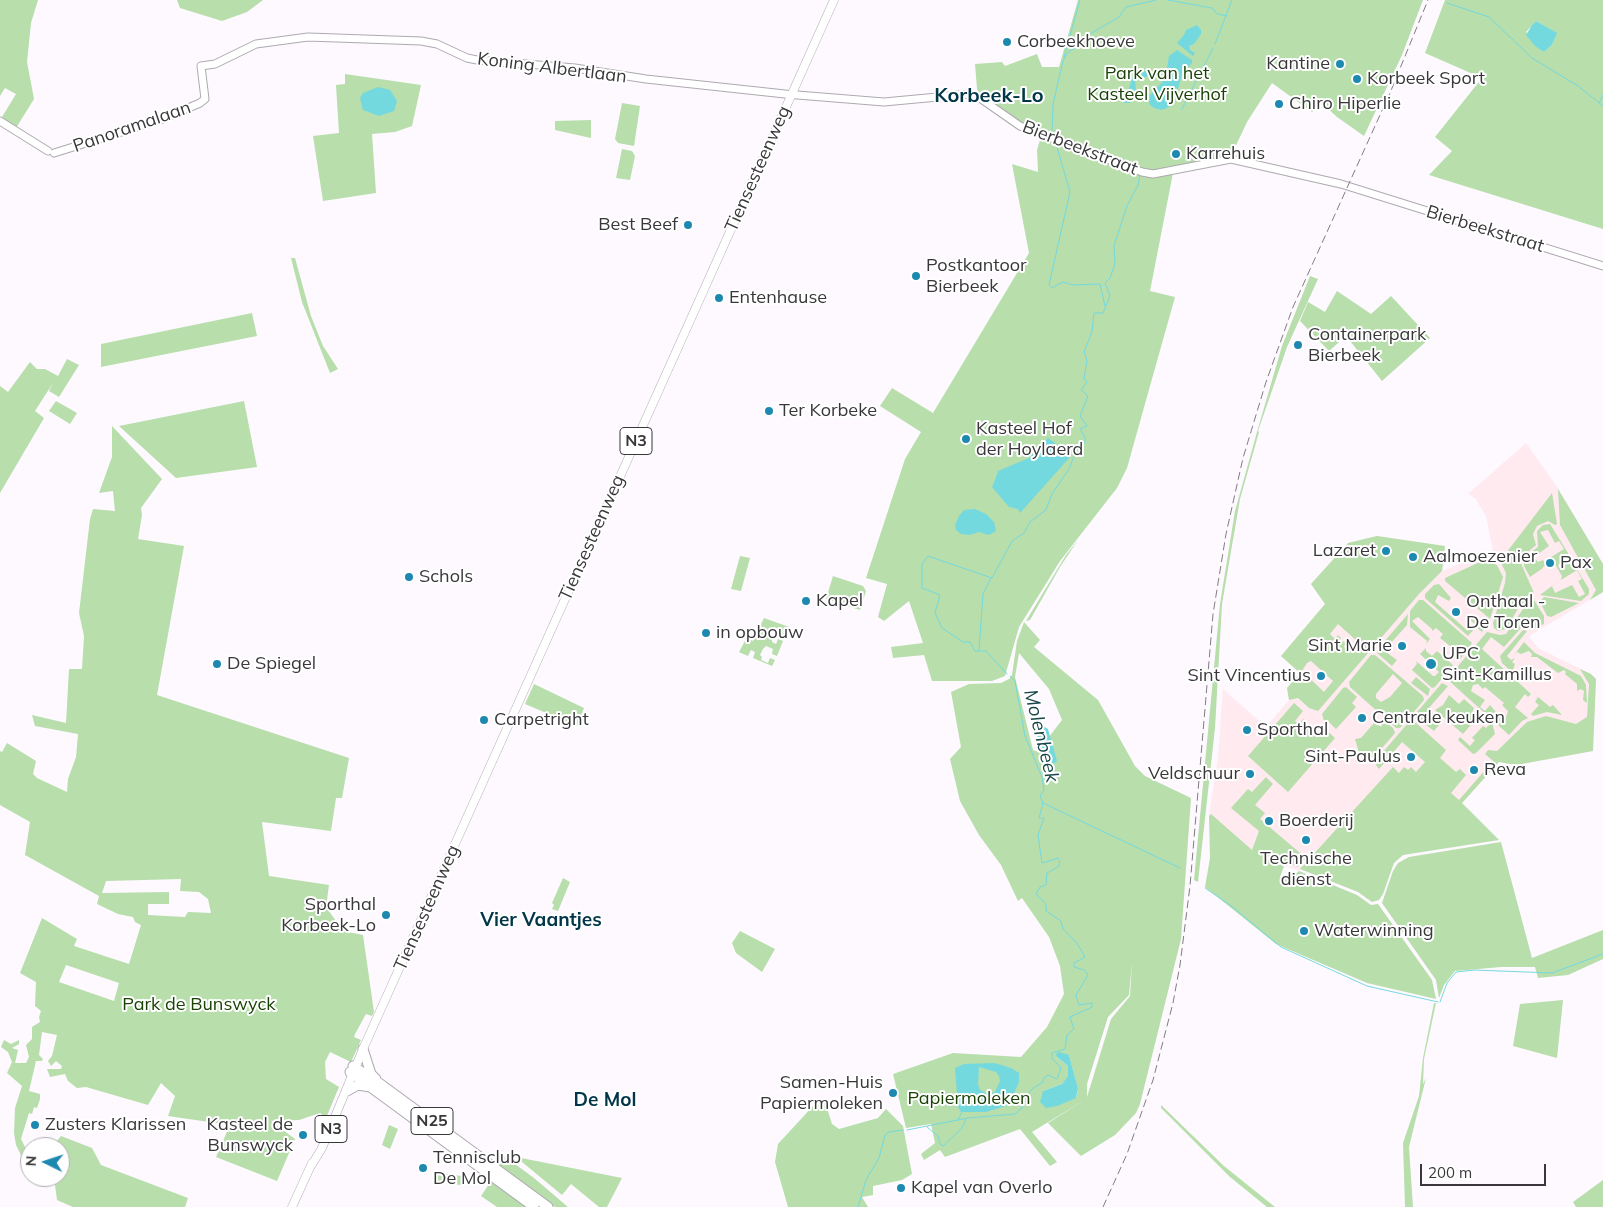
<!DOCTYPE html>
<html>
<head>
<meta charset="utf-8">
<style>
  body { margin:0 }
  #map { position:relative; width:1603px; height:1207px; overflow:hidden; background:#fdf9ff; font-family:Mulish,sans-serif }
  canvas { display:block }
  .north { position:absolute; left:20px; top:1137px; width:50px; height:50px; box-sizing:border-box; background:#fff; border:1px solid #b0afb0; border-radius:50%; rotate:274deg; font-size:14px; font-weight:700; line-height:20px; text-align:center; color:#39373a }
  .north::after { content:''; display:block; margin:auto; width:18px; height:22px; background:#1e89b0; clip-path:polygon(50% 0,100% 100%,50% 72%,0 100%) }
  .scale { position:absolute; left:1420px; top:1164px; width:126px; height:22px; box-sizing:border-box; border:2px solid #39373a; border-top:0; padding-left:6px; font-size:15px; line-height:18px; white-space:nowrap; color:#39373a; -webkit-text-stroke:4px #fff; paint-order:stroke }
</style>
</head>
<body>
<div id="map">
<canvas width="1603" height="1207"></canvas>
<div class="north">N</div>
<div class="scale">200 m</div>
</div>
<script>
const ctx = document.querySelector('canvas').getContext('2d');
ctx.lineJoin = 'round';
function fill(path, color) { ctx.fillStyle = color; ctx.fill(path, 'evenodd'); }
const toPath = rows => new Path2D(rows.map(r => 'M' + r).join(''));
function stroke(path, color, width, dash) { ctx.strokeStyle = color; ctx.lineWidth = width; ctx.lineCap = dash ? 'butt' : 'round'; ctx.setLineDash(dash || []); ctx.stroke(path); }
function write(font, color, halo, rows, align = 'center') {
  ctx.font = font + ' Mulish,sans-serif'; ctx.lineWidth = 4; ctx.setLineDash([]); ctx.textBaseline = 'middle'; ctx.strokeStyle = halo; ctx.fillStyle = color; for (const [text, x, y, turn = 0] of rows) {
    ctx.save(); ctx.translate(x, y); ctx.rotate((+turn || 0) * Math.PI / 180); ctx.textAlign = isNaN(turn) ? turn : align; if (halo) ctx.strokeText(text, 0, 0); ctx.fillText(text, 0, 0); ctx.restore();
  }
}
fill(toPath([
  [1526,443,1558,488,1603,564,1603,592,1529,636,1538,648,1591,674,1596,679,1593,751,1516,765,1499,762,1462,803,1365,799,1299,871,1245,851,1209,816,1218,758,1223,689,1266,727,1289,700,1287,688,1300,673,1281,656,1325,604,1311,584,1348,543,1377,536,1445,546,1442,571,1493,551,1486,516,1475,498,1468,494]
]), '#ffeaf0');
fill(toPath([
  [0,0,38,0,31,23,27,62,34,99,16,128,2,117,16,94,5,88,0,96],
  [177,0,263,0,247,12,222,21,180,8],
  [1078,0,1423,0,1402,55,1364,136,1337,117,1322,103,1312,112,1272,83,1247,122,1231,156,1149,171,1014,121,980,94,977,89,975,64,1002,62,1005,66,1037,54,1042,67,1059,67],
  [1445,0,1603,0,1603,229,1429,175,1452,151,1435,137,1482,78,1425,53],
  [1536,21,1556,33,1552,45,1544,52,1526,32],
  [345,74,421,85,412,126,395,132,372,134,376,193,323,201,313,136,339,133,336,85,345,84],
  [622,103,640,106,634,146,618,143,615,139],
  [591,120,591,138,555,130,555,121],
  [1041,137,1145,176,1173,173,1150,291,1175,297,1127,468,1117,488,1060,561,1019,627,1005,676,992,681,932,681,924,655,893,658,891,647,923,643,909,601,884,621,878,617,887,584,866,578,905,459,921,432,880,406,892,388,933,413,1029,253,1012,164,1038,172,1037,150],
  [622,149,632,151,635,156,630,180,616,178],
  [291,258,295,258,311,316,323,346,338,369,330,373,302,302],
  [1310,276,1318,279,1287,347,1258,431,1259,432,1240,499,1222,604,1215,728,1198,882,1194,880,1220,604,1235,511,1257,432,1282,346],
  [1337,291,1371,314,1391,296,1430,338,1382,381,1346,336,1329,351,1300,321,1308,302,1325,312],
  [252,313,257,336,101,367,101,344],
  [67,359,79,365,59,397,49,391,53,383,35,411,44,418,0,493,0,386,8,392,30,362,37,369,45,369,58,376],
  [56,401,77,413,70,424,49,411],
  [244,401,257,467,176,478,119,426],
  [112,426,162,479,141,508,142,515,138,539,184,546,157,695,349,758,342,798,336,798,331,831,262,822,269,876,329,885,326,907,343,931,363,935,374,1012,372,1016,366,1014,355,1034,354,1037,361,1040,351,1062,330,1052,325,1062,326,1079,339,1087,326,1118,320,1113,299,1120,271,1121,295,1139,277,1181,216,1157,230,1125,168,1116,175,1096,161,1083,148,1105,86,1087,77,1088,68,1081,65,1074,50,1077,47,1069,61,1069,62,1066,56,1061,51,1066,48,1061,52,1056,57,1035,42,1032,39,1055,43,1059,42,1061,36,1061,29,1091,40,1094,40,1099,37,1108,34,1107,32,1114,29,1113,21,1139,30,1157,30,1173,16,1145,14,1133,15,1108,22,1086,7,1073,12,1062,8,1052,1,1047,4,1040,11,1044,19,1040,19,1044,12,1048,18,1050,15,1063,26,1063,29,1057,26,1045,32,1039,32,1027,40,1022,39,1017,41,1011,35,1006,36,982,20,973,42,918,77,939,74,946,129,964,141,925,135,922,133,917,118,914,97,904,99,896,25,855,30,822,0,805,0,751,2,752,7,743,36,761,33,774,37,778,67,792,68,779,76,757,78,734,35,726,32,715,66,723,69,669,82,669,84,636,79,613,90,519,93,509,115,511,113,491,99,493,112,457],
  [181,879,180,891,199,892,208,899,211,913,188,912,185,917,148,915,148,904,169,904,169,892,102,893,106,881],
  [66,965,119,983,114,1001,59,982],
  [1558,489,1603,564,1603,592,1590,600,1596,590,1560,525],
  [1552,493,1557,524,1555,525,1548,521,1537,526,1533,534,1536,545,1522,557,1520,561,1534,593,1519,607,1506,629,1498,631,1494,628,1493,623,1505,583,1506,573,1500,561],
  [1550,524,1568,553,1567,559,1558,565,1559,568,1569,562,1574,564,1589,589,1589,594,1581,601,1540,595,1552,586,1555,593,1572,585,1579,597,1585,594,1578,581,1582,579,1577,570,1561,580,1562,576,1552,559,1548,559,1564,549,1559,541,1555,543,1548,530,1540,532,1549,546,1534,557,1538,562,1543,560,1546,565,1543,567,1543,568,1530,577,1524,566,1524,557,1538,547,1537,531,1543,525],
  [1377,536,1445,546,1442,571,1419,594,1318,711,1309,708,1298,698,1289,700,1287,688,1300,673,1281,656,1325,604,1311,584,1348,543],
  [1338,624,1358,642,1350,651,1344,647,1346,642,1339,641,1341,638,1338,635,1335,639,1330,634],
  [1311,661,1333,681,1324,692,1302,671,1307,663],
  [1078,540,1060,567,1030,620,1026,621,1066,555],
  [740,556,750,558,741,591,731,589],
  [1488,561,1497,565,1503,577,1490,619,1445,581,1445,578,1480,562],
  [833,576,863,586,866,591,860,610,826,599],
  [1439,584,1451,598,1449,601,1438,595,1435,602,1468,631,1475,624,1465,616,1467,614,1484,629,1482,632,1476,627,1468,636,1425,598,1425,594,1434,585],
  [1544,597,1579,603,1551,617,1547,616,1540,602],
  [1419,600,1423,600,1472,643,1459,661,1452,657,1456,653,1455,650,1440,638,1443,634,1436,628,1432,631,1432,629,1418,617,1412,621,1430,639,1426,644,1427,641,1410,627,1410,611],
  [1534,600,1544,616,1544,624,1535,628,1521,628,1504,647,1491,637,1482,649,1531,694,1528,697,1525,694,1515,707,1528,718,1522,721,1509,735,1447,679,1487,632,1500,635,1506,634,1525,606],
  [1478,684,1483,689,1485,687,1504,703,1502,705,1508,711,1506,717,1501,718,1490,705,1485,711,1480,707,1485,700,1471,691,1473,685],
  [1408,614,1407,625,1390,644,1383,643],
  [764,618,789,627,785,637,780,635,781,630,774,627,771,631,769,635,772,636,772,642,776,644,778,639,783,641,777,656,772,654,773,649,766,646,763,649,760,655,762,657,761,660,768,663,770,658,775,660,772,666,753,658,755,652,751,650,748,656,739,652,746,639,742,637,738,640,740,636,753,641],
  [1024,622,1040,640,1034,647,1098,700,1135,766,1145,776,1191,798,1181,939,1140,1104,1136,1113,1115,1135,1081,1156,1048,1123,1086,1099,1032,1132,1057,1162,1050,1166,1020,1129,945,1157,940,1150,924,1160,921,1154,935,1143,931,1124,906,1128,893,1074,953,1053,1021,1057,1047,1027,1064,994,1060,966,1049,937,1022,898,1018,901,1001,865,979,835,960,801,950,759,961,747,951,692,969,684,1001,683,1009,679,1012,675,1017,641],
  [1019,653,1049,689,1062,720,1049,737,1056,761,1049,764,1043,754,1033,750,1015,677],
  [1132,962,1130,996,1111,1019,1087,1097,1087,1084,1108,1017,1129,995],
  [1069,1055,1078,1090,1076,1098,1043,1091,1062,1084,1068,1077,1068,1066,1057,1057],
  [1523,630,1527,631,1507,656,1511,660,1515,658,1512,662,1515,664,1513,670,1516,673,1515,675,1502,663,1500,656],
  [1524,642,1535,653,1581,676,1586,685,1587,703,1583,700,1584,691,1581,689,1577,691,1577,684,1565,674,1566,672,1564,670,1558,673,1537,657,1531,657,1532,654,1529,651,1521,654,1517,652,1514,655],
  [1379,647,1397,660,1392,666,1377,653],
  [1426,648,1426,651,1432,656,1437,651,1453,665,1435,687,1432,688,1412,670,1417,664,1416,661,1433,676,1435,676,1439,672,1420,654],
  [1371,655,1375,655,1423,696,1424,700,1400,728,1396,728,1350,687,1349,682],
  [1393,674,1402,683,1390,697,1381,702,1376,698,1376,694],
  [1580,669,1591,674,1596,679,1593,751,1516,765,1499,762,1462,803,1499,840,1403,855,1394,863,1383,894,1379,900,1372,902,1358,892,1300,869,1393,767,1399,773,1404,767,1408,770,1411,767,1416,772,1425,762,1402,742,1379,769,1376,765,1377,759,1408,723,1416,723,1446,750,1440,758,1456,772,1460,769,1466,775,1451,793,1459,800,1493,761,1485,754,1488,750,1497,751,1527,722,1546,716,1576,724,1587,717,1589,684],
  [1416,677,1430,689,1428,696,1411,683],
  [1442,683,1448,686,1428,709,1435,715,1431,719,1439,725,1434,731,1417,718,1417,712],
  [534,684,584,708,577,726,525,704],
  [1346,687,1357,697,1352,703,1356,707,1336,729,1327,720,1324,721,1322,714,1343,688],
  [1449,695,1459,704,1464,699,1474,708,1471,715,1476,719,1463,734,1435,710,1443,705],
  [1538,697,1550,707,1553,705,1562,715,1547,712,1533,716,1531,714,1539,705,1535,702],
  [1294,703,1303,711,1295,721,1299,724,1303,719,1305,721,1304,726,1307,728,1310,725,1315,730,1312,733,1315,736,1323,727,1335,738,1288,792,1248,756],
  [1384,721,1393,728,1395,733,1376,755,1371,758,1365,758,1359,753,1355,739,1361,738,1374,723,1382,727,1381,724],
  [1492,722,1495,734,1476,753,1473,754,1458,740,1460,737,1470,746,1475,740,1472,738,1483,726,1486,728],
  [1266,777,1273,784,1255,805,1265,813,1260,819,1306,858,1298,867,1268,856,1266,859,1284,866,1280,877,1291,878,1299,871,1357,895,1371,905,1378,904,1432,980,1436,999,1367,983,1276,944,1205,887,1210,858,1209,816,1211,814,1252,850,1259,831,1231,808,1248,789,1252,792],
  [1501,842,1532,958,1603,930,1603,959,1568,975,1538,978,1535,967,1501,967,1455,971,1444,985,1439,998,1436,980,1382,903,1393,871,1398,863,1409,857],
  [563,878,570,882,558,911,552,909,554,905,552,903],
  [740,931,775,949,762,972,736,953,732,943],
  [1563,1000,1557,1058,1513,1046,1520,1004],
  [1434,1003,1436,1003,1424,1059,1423,1084,1426,1078,1409,1147,1413,1207,1405,1207,1403,1143,1419,1096,1423,1058],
  [825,1102,832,1124,839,1129,878,1118,886,1109,903,1126,912,1174,902,1180,873,1186,873,1195,862,1197,868,1207,788,1207,775,1162,778,1144,813,1106],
  [1161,1105,1224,1166,1275,1207,1267,1207,1230,1177,1161,1108],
  [389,1125,398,1129,390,1149,382,1145],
  [61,1136,92,1148,101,1165,188,1198,185,1207,73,1207,57,1200,54,1177,60,1177,60,1147,52,1147],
  [504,1156,534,1178,568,1207,555,1207,498,1165],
  [516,1157,622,1178,607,1207,599,1207,571,1184,562,1195],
  [438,1173,462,1176,461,1185,437,1182],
  [1603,1180,1603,1207,1576,1207,1573,1202],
  [491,1181,526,1207,497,1207,481,1196]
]), '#b7deab');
fill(toPath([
  [1536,21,1557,33,1552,45,1544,52,1535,46,1526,35,1532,25],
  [1197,25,1201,30,1201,34,1194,44,1189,46,1190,50,1195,53,1193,56,1177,43,1184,35,1186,30],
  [1177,50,1192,60,1192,63,1183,72,1173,105,1162,110,1154,108,1149,104,1150,95,1165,79,1169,56],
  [1139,70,1143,70,1151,75,1143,78,1135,78,1136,90,1131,93,1130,103,1124,103,1134,73],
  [378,87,390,90,397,101,394,111,379,116,363,110,360,98,363,93],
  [1048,438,1067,452,1070,457,1020,513,1018,509,1009,507,992,487,995,480,998,471,1029,458],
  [975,509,986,514,994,522,996,531,989,535,979,532,969,535,961,534,956,530,955,525,959,516,964,510],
  [1043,726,1048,729,1057,761,1053,764,1049,764,1043,754,1041,742,1034,731],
  [1059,1052,1069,1055,1078,1089,1076,1098,1057,1106,1046,1108,1040,1102,1043,1091,1062,1084,1068,1076,1068,1066,1057,1057,1056,1054],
  [994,1063,1011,1068,1019,1073,1019,1082,1009,1105,986,1112,961,1112,958,1107,955,1068,964,1064],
  [979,1067,996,1072,999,1076,1000,1081,995,1092,988,1094,980,1090,978,1084]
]), '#74d9df');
stroke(toPath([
  [1168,0,1212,8,1217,14,1227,16],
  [1447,3,1489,17,1532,58,1578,86,1603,106],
  [1215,44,1232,0],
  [1064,57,1080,0],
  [1599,103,1603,95],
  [1182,109,1213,48],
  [1052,133,1053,104,1063,61,1068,52,1077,47,1090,34,1119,17,1126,7,1156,0],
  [1056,144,1070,192,1049,285,1052,288,1063,282,1073,285,1100,284,1105,306],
  [979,650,983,594,991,578],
  [1007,674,986,651,975,651,970,642,963,642,942,628,935,613,940,595,922,588,922,564,928,556,992,578,1012,541,1024,533,1030,522,1046,510,1052,494,1069,469,1077,449,1085,442,1085,437,1080,429,1087,426,1080,416,1088,396,1081,390,1087,382,1084,379,1087,360,1084,352,1092,332,1094,313,1103,313,1110,296,1105,283,1110,278,1115,264,1114,246,1127,206,1138,185,1140,175],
  [1043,803,1180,868],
  [1205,888,1230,905,1281,947,1367,986,1438,1002],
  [1440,1002,1447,983,1456,972,1474,970,1552,973,1603,954],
  [958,1120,962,1112],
  [927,1127,938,1136,940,1144,943,1146,962,1128,966,1119],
  [907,1130,968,1118,1015,1114,1022,1108,1027,1096,1033,1088,1042,1083,1045,1077,1048,1075,1057,1079,1061,1068,1052,1058,1052,1053,1065,1049,1067,1035,1074,1029,1070,1017,1092,1007,1092,1003,1079,1005,1077,999,1076,995,1088,975,1084,970,1074,967,1074,963,1085,957,1077,943,1063,929,1061,921,1046,911,1046,904,1036,894,1040,887,1046,885,1047,873,1058,867,1060,862,1058,858,1042,863,1038,835,1044,818,1039,818,1043,803,1040,796,1044,790,1042,777,1025,736,1015,681,1010,676],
  [858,1207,866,1180,879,1158,885,1135,889,1132,903,1130]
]), '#74d9df', 1);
const secondary = toPath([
  [0,121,48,151],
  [54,153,160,120,200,103,205,99,201,66,215,64,256,44,308,37,421,41,437,44,467,58,477,60,575,68,646,79,785,94,884,102,970,94,977,96,1020,126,1142,172,1153,174,1231,159,1341,184,1603,266]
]);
const primary = toPath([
  [311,1166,322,1148,363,1049,834,0],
  [292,1207,312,1163]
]);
const highway = toPath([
  [363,1049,371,1074,376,1079],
  [353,1066,379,1083,548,1207],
  [350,1072,534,1207],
  [347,1091,358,1085,370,1087]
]);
stroke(secondary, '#aea9b0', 9);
stroke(primary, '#aea9b0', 9);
stroke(highway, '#aea9b0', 11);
stroke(secondary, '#fff', 7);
stroke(primary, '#fff', 8);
stroke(highway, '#fff', 9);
stroke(toPath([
  [1103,1207,1127,1154,1153,1080,1173,1003,1180,965,1190,886,1213,614,1226,534,1243,458,1266,382,1293,307,1390,93,1428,0]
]), '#7f7d81', 1, [8, 4]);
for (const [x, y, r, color] of [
  [1007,42,5,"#1e89b0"],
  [1340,64,5,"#1e89b0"],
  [1357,79,5,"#1e89b0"],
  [1279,104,5,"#1e89b0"],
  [1176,154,5,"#1e89b0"],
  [688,225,5,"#1e89b0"],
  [916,276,5,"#1e89b0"],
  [719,298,5,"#1e89b0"],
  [1298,345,5,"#1e89b0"],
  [769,411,5,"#1e89b0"],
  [966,439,5,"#1e89b0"],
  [1386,551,5,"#1e89b0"],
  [1413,557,5,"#1e89b0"],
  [1550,563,5,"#1e89b0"],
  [409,577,5,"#1e89b0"],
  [806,601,5,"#1e89b0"],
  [1456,612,5,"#1e89b0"],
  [706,633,5,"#1e89b0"],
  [1402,646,5,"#1e89b0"],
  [217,664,5,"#1e89b0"],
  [1431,664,6,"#1e89b0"],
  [1321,676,5,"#1e89b0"],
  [1362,718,5,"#1e89b0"],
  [484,720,5,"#1e89b0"],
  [1247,730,5,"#1e89b0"],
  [1411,757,5,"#1e89b0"],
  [1474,770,5,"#1e89b0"],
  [1250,774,5,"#1e89b0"],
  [1269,821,5,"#1e89b0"],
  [1306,840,5,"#1e89b0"],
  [386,915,5,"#1e89b0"],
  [1304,931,5,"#1e89b0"],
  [893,1093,5,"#1e89b0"],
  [35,1125,5,"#1e89b0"],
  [303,1135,5,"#1e89b0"],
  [423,1168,5,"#1e89b0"],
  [901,1188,5,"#1e89b0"]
]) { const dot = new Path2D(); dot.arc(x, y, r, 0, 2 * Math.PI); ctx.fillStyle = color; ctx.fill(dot); stroke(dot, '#fff', 2); }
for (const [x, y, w] of [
  [636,441,32],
  [432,1121,42],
  [331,1129,32]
]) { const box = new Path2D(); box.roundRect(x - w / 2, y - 13.5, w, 27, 4); ctx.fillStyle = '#fff'; ctx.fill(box); stroke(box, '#39373a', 1); }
write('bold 16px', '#39373a', null, [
  ["N3",636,441],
  ["N25",432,1121],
  ["N3",331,1129]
]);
write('18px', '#39373a', '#fff', [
  ["Corbeekhoeve",1017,42],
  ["Kantine",1330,64,"right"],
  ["Korbeek Sport",1367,79],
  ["Chiro Hiperlie",1289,104],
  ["Karrehuis",1186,154],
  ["Best Beef",678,225,"right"],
  ["Postkantoor",926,266],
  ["Bierbeek",926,287],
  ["Entenhause",729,298],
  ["Containerpark",1308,335],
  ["Bierbeek",1308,356],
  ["Ter Korbeke",779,411],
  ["Kasteel Hof",976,429],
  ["der Hoylaerd",976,450],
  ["Lazaret",1376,551,"right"],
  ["Aalmoezenier",1423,557],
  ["Pax",1560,563],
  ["Schols",419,577],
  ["Kapel",816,601],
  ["Onthaal -",1466,602],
  ["De Toren",1466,623],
  ["in opbouw",716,633],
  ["Sint Marie",1392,646,"right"],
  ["UPC",1442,654],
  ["Sint-Kamillus",1442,675],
  ["De Spiegel",227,664],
  ["Sint Vincentius",1311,676,"right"],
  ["Centrale keuken",1372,718],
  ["Carpetright",494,720],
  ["Sporthal",1257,730],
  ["Sint-Paulus",1401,757,"right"],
  ["Reva",1484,770],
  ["Veldschuur",1240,774,"right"],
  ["Boerderij",1279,821],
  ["Technische",1306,859,"center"],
  ["dienst",1306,880,"center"],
  ["Sporthal",376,905,"right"],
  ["Korbeek-Lo",376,926,"right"],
  ["Waterwinning",1314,931],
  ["Samen-Huis",883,1083,"right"],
  ["Papiermoleken",883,1104,"right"],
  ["Zusters Klarissen",45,1125],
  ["Kasteel de",293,1125,"right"],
  ["Bunswyck",293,1146,"right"],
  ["Tennisclub",433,1158],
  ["De Mol",433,1179],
  ["Kapel van Overlo",911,1188]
], 'left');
write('18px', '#39373a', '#fff', [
  ["Koning Albertlaan",552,68,7],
  ["Panoramalaan",132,127,-19],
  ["Bierbeekstraat",1080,148,21],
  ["Tiensesteenweg",758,169,-66],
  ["Bierbeekstraat",1485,229,17],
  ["Tiensesteenweg",592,538,-66],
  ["Tiensesteenweg",427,908,-66]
]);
write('18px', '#194305', '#fff', [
  ["Park van het",1157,74],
  ["Kasteel Vijverhof",1157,95],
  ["Park de Bunswyck",199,1005],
  ["Papiermoleken",969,1099]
]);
write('italic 19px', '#184649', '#fff', [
  ["Molenbeek",1041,736,76]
]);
write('bold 19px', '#013648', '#fff', [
  ["Vier Vaantjes",541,920],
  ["De Mol",605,1100]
]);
write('bold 20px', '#013648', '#fff', [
  ["Korbeek-Lo",989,96]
]);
</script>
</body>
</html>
